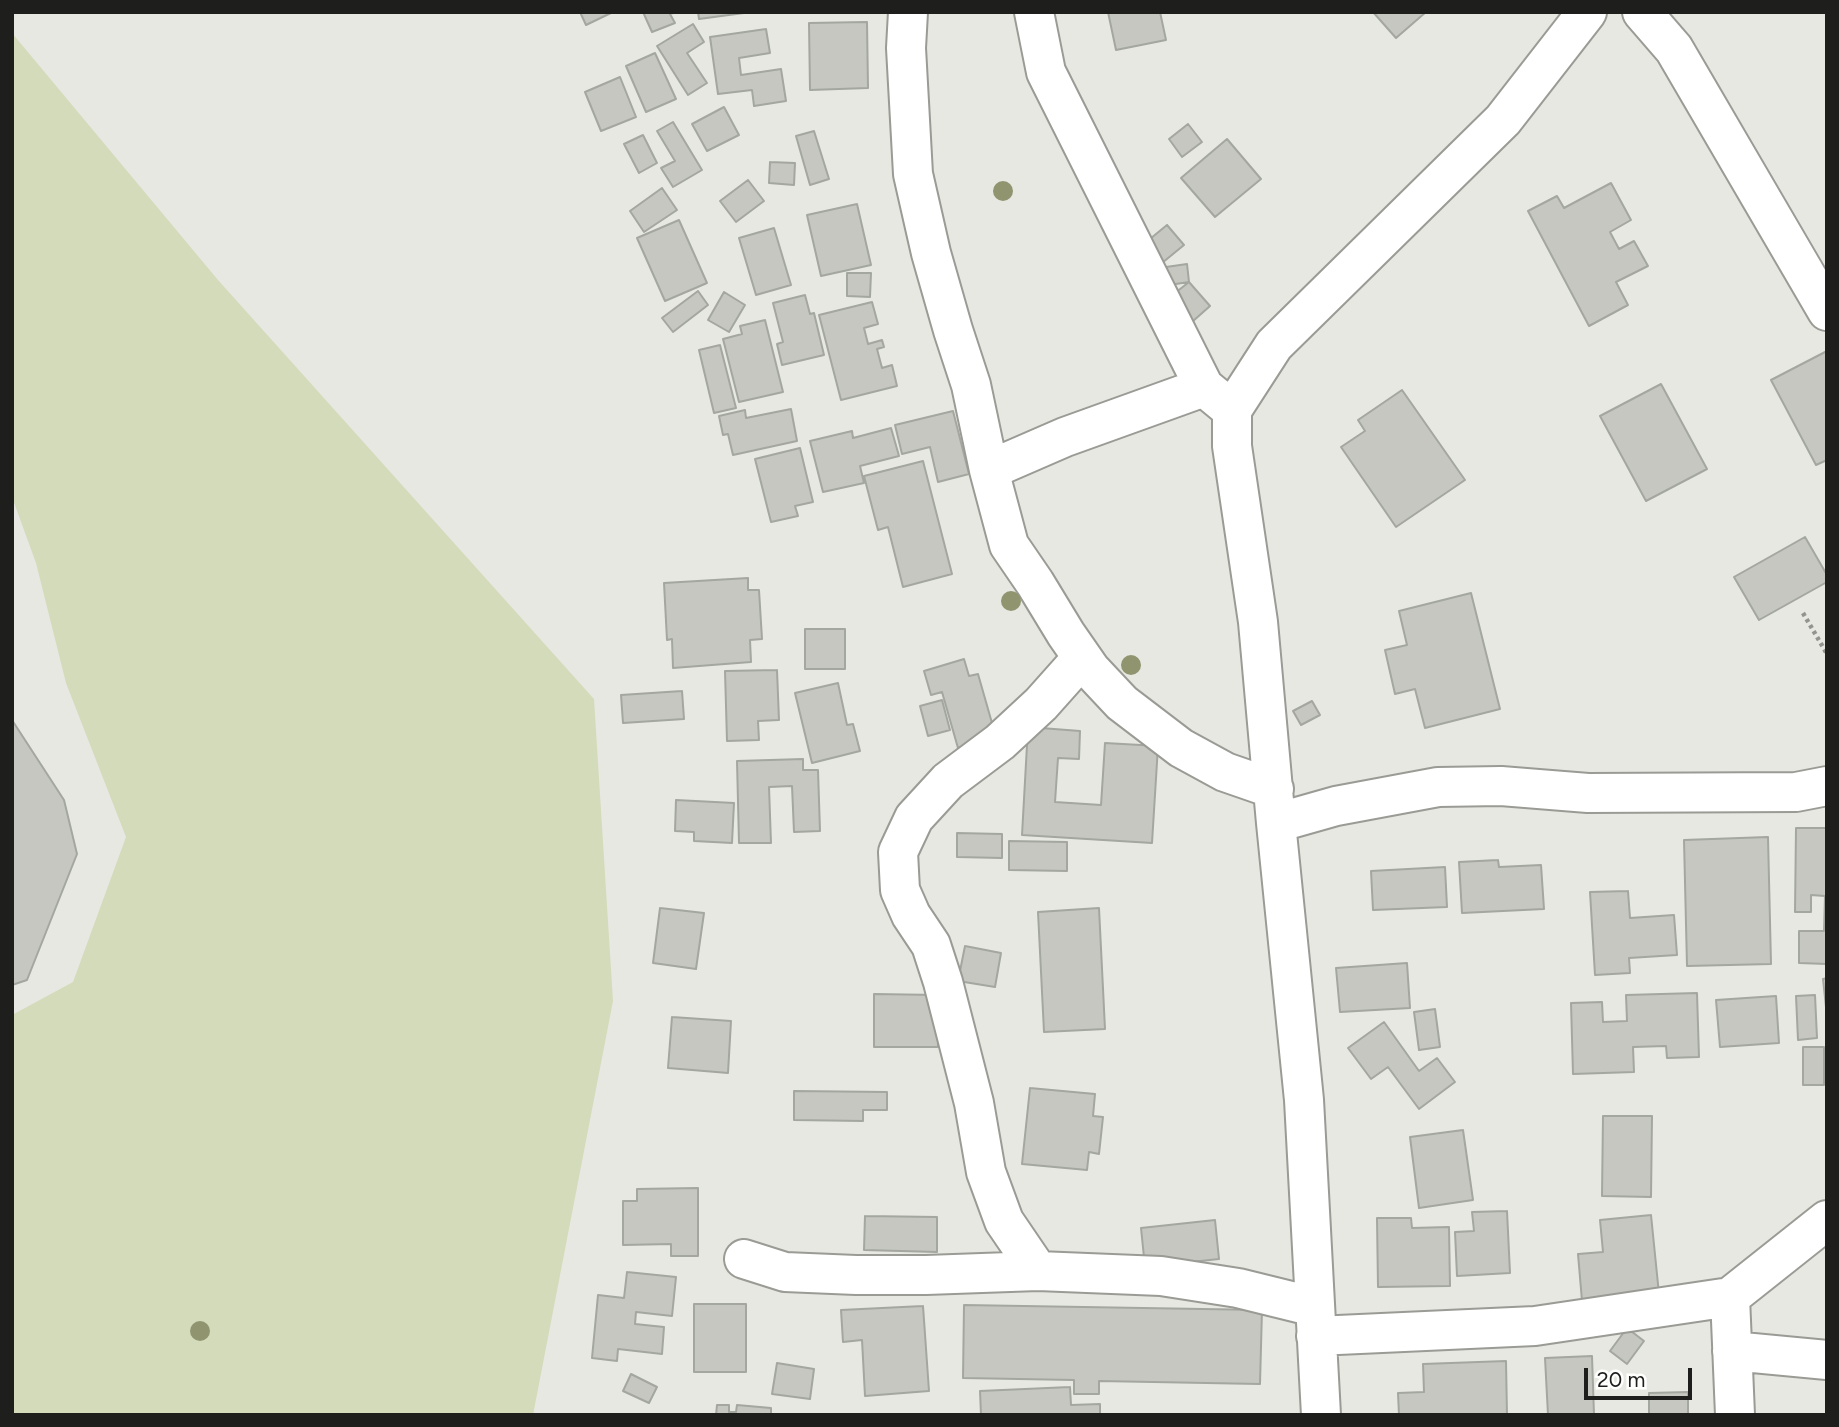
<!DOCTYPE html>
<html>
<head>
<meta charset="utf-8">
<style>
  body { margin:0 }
  #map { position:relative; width:1839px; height:1427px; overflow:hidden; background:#e7e8e2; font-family:Figtree,sans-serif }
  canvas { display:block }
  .frame { position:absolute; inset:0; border:14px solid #1e1f1d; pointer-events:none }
  .scale { position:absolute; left:1584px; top:1368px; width:108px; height:32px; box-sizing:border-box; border:4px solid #1e1f1d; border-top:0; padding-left:9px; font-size:21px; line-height:24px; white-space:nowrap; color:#1e1f1d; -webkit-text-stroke:5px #fffffe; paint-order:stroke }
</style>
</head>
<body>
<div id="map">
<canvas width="1839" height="1427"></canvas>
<div class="frame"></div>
<div class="scale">20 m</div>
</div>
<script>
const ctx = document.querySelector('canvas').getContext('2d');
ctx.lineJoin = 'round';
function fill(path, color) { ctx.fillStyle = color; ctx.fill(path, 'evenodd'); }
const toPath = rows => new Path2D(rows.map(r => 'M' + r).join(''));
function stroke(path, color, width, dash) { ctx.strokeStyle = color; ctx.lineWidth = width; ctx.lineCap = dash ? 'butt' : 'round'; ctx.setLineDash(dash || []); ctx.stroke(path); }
fill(toPath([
  [12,33,218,280,594,699,613,1001,533,1415,12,1415,12,1015,73,982,126,837,66,683,36,563,12,497]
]), '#d4dbba');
const building = toPath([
  [580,12,613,12,586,25,580,12],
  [643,12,676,12,670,14,675,23,652,32,643,12],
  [698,12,744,12,744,13,699,19,698,12],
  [1108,12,1160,12,1166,40,1116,50,1108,12],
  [1373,12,1426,12,1396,38,1373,12],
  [867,22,868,88,810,90,809,23,867,22],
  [693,24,704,42,687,53,707,83,688,95,657,46,693,24],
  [766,29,770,53,739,58,741,75,781,69,786,101,754,106,752,90,718,94,710,37,766,29],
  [655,53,676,99,646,112,626,66,655,53],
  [620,77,636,117,601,131,585,92,620,77],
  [724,107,739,135,707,151,692,124,724,107],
  [673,122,702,170,673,187,661,168,675,161,657,131,673,122],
  [1188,124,1202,142,1182,157,1169,139,1188,124],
  [814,131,829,179,810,185,796,136,814,131],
  [643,135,657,163,639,173,624,144,643,135],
  [1227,139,1261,179,1215,217,1181,178,1227,139],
  [770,162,795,163,794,185,769,183,770,162],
  [748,180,764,201,736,222,720,201,748,180],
  [1611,183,1631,220,1610,232,1619,249,1634,241,1648,266,1616,282,1628,305,1589,326,1528,211,1557,196,1564,208,1611,183],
  [662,188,677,210,644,232,630,211,662,188],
  [857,204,871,265,821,276,807,215,857,204],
  [679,220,707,283,665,301,637,238,679,220],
  [1167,225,1184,245,1162,263,1145,243,1167,225],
  [774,228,791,285,756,295,739,238,774,228],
  [1187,264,1189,282,1169,285,1166,267,1187,264],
  [847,273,871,273,870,297,847,296,847,273],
  [1189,282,1210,306,1192,322,1170,297,1189,282],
  [698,291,708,305,673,332,662,318,698,291],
  [724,292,745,305,729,332,708,320,724,292],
  [805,295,810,314,814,313,824,355,782,365,777,344,783,342,773,303,805,295],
  [872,302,878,324,864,328,868,344,882,340,884,347,877,349,882,368,892,365,897,386,841,400,819,315,872,302],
  [765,320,783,392,739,402,723,339,742,334,740,326,765,320],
  [720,345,736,408,714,413,699,350,720,345],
  [1827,351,1827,460,1816,465,1771,380,1827,351],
  [1661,384,1707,469,1646,501,1600,416,1661,384],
  [1402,390,1465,480,1396,527,1341,447,1365,431,1358,420,1402,390],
  [791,409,797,441,733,455,728,434,723,435,719,416,745,410,746,418,791,409],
  [953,411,969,474,938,482,930,447,902,454,895,425,953,411],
  [891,428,899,456,860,466,864,483,823,492,810,441,852,431,853,438,891,428],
  [800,448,813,502,795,506,798,516,771,522,755,459,800,448],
  [923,461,952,574,903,587,888,527,878,530,864,476,923,461],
  [1805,537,1827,575,1827,582,1759,620,1734,577,1805,537],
  [748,578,748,590,759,590,762,639,750,640,751,662,673,668,672,639,667,640,664,583,748,578],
  [1471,593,1500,709,1425,728,1415,689,1395,694,1385,650,1407,645,1399,611,1471,593],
  [805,629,845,629,845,669,805,669,805,629],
  [964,659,969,676,978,674,996,737,958,748,942,692,931,695,924,671,964,659],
  [777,670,779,720,758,721,759,740,727,741,725,671,777,670],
  [838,683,847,725,853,724,860,751,812,763,795,693,838,683],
  [682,691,684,719,623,723,621,695,682,691],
  [942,700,950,730,928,736,920,706,942,700],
  [1312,701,1320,715,1301,725,1293,711,1312,701],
  [12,720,64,800,77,854,27,980,12,985,12,720],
  [1028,727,1080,731,1079,759,1058,758,1055,802,1101,805,1105,743,1158,746,1152,843,1022,835,1028,727],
  [803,759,803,770,818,770,820,831,794,832,792,786,769,787,771,843,739,843,737,761,803,759],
  [676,800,734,803,732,843,694,841,694,832,675,831,676,800],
  [1796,828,1827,828,1827,964,1799,963,1799,931,1824,931,1825,896,1811,895,1811,912,1795,912,1796,828],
  [957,833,1002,834,1002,858,957,857,957,833],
  [1768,837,1771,964,1687,966,1684,840,1768,837],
  [1009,841,1067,842,1067,871,1009,870,1009,841],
  [1498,860,1499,867,1541,865,1544,909,1462,913,1459,862,1498,860],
  [1445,867,1447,907,1373,910,1371,871,1445,867],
  [1628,891,1630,918,1674,915,1677,955,1629,958,1630,973,1595,975,1590,892,1628,891],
  [660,908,704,913,696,969,653,963,660,908],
  [1099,908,1105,1029,1044,1032,1038,912,1099,908],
  [965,946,1001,953,995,987,958,981,965,946],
  [1407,963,1410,1008,1340,1012,1336,968,1407,963],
  [1827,978,1827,1017,1823,979,1827,978],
  [1697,993,1699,1057,1667,1058,1666,1046,1633,1047,1634,1072,1573,1074,1571,1003,1602,1002,1603,1022,1627,1021,1626,995,1697,993],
  [874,994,938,995,938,1047,874,1047,874,994],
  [1815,995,1817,1038,1798,1040,1796,996,1815,995],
  [1776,996,1779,1043,1720,1047,1716,1000,1776,996],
  [1435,1009,1440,1047,1419,1050,1414,1012,1435,1009],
  [672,1017,731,1021,728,1073,668,1068,672,1017],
  [1384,1022,1419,1071,1437,1058,1455,1082,1419,1109,1388,1067,1371,1079,1348,1048,1384,1022],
  [1803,1047,1824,1047,1824,1085,1803,1085,1803,1047],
  [1030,1088,1095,1094,1093,1116,1103,1117,1099,1154,1089,1152,1087,1170,1022,1164,1030,1088],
  [794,1091,887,1092,887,1110,863,1110,863,1121,794,1120,794,1091],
  [1603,1116,1652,1116,1651,1197,1602,1196,1603,1116],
  [1463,1130,1473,1200,1419,1208,1410,1137,1463,1130],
  [698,1188,698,1256,671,1256,671,1244,623,1245,623,1201,637,1201,637,1189,698,1188],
  [1507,1211,1510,1273,1457,1276,1455,1232,1474,1231,1472,1212,1507,1211],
  [1651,1215,1659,1294,1582,1301,1578,1254,1603,1252,1600,1220,1651,1215],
  [865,1216,937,1217,937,1252,864,1250,865,1216],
  [1377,1218,1411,1218,1412,1228,1449,1227,1450,1286,1378,1287,1377,1218],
  [1215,1220,1219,1259,1145,1267,1141,1228,1215,1220],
  [627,1272,676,1277,672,1316,636,1312,635,1324,664,1327,662,1354,618,1349,617,1361,592,1358,598,1295,624,1298,627,1272],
  [694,1304,746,1304,746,1372,694,1372,694,1304],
  [964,1305,1262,1310,1260,1384,1099,1381,1099,1394,1074,1394,1074,1380,963,1378,964,1305],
  [923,1306,929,1391,865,1396,862,1340,843,1342,841,1310,923,1306],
  [1627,1328,1644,1341,1627,1364,1610,1351,1627,1328],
  [1592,1356,1594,1415,1548,1415,1545,1358,1592,1356],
  [1506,1361,1507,1415,1399,1415,1398,1393,1424,1392,1423,1364,1506,1361],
  [777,1363,814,1369,810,1399,772,1394,777,1363],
  [631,1374,657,1387,649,1403,623,1391,631,1374],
  [1070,1387,1071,1405,1100,1404,1100,1415,981,1415,980,1391,1070,1387],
  [1688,1392,1688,1415,1649,1415,1649,1393,1688,1392],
  [717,1405,729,1405,729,1412,736,1412,737,1405,771,1408,771,1415,716,1415,717,1405]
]);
fill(building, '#c6c7c1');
stroke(building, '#a4a6a0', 2);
const minor = toPath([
  [908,12,906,48,913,174,931,253,953,330,971,385,989,470,1009,545,1035,583,1066,634,1091,670,1122,703,1181,748,1225,772,1274,789],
  [1034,12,1046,72,1204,387,1232,410],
  [1642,12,1674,49,1827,311],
  [989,470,1065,437,1204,387],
  [1276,823,1336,806,1438,787,1501,786,1588,793,1796,792,1827,786],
  [744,1259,785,1272,856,1275,926,1275,1038,1271,1161,1276,1238,1288,1315,1307],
  [1038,1271,1004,1221,986,1172,974,1103,943,982,931,945,911,915,900,890,898,852,914,818,948,781,1000,742,1041,704,1082,658],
  [1730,1297,1735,1415],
  [1316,1336,1535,1326,1730,1297,1827,1220],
  [1732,1351,1827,1360],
  [1321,1415,1304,1100,1276,823,1258,622,1232,446,1232,410,1274,345,1503,120,1587,12]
]);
stroke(minor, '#9a9b95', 42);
stroke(toPath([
  [1803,613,1827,654]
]), '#939490', 4.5, [3.5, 3.5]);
stroke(minor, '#fff', 38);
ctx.fillStyle = '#909570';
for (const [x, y] of [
  [1003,191],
  [1011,601],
  [1131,665],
  [200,1331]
]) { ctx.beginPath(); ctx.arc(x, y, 10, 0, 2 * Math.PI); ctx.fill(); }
</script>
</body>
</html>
